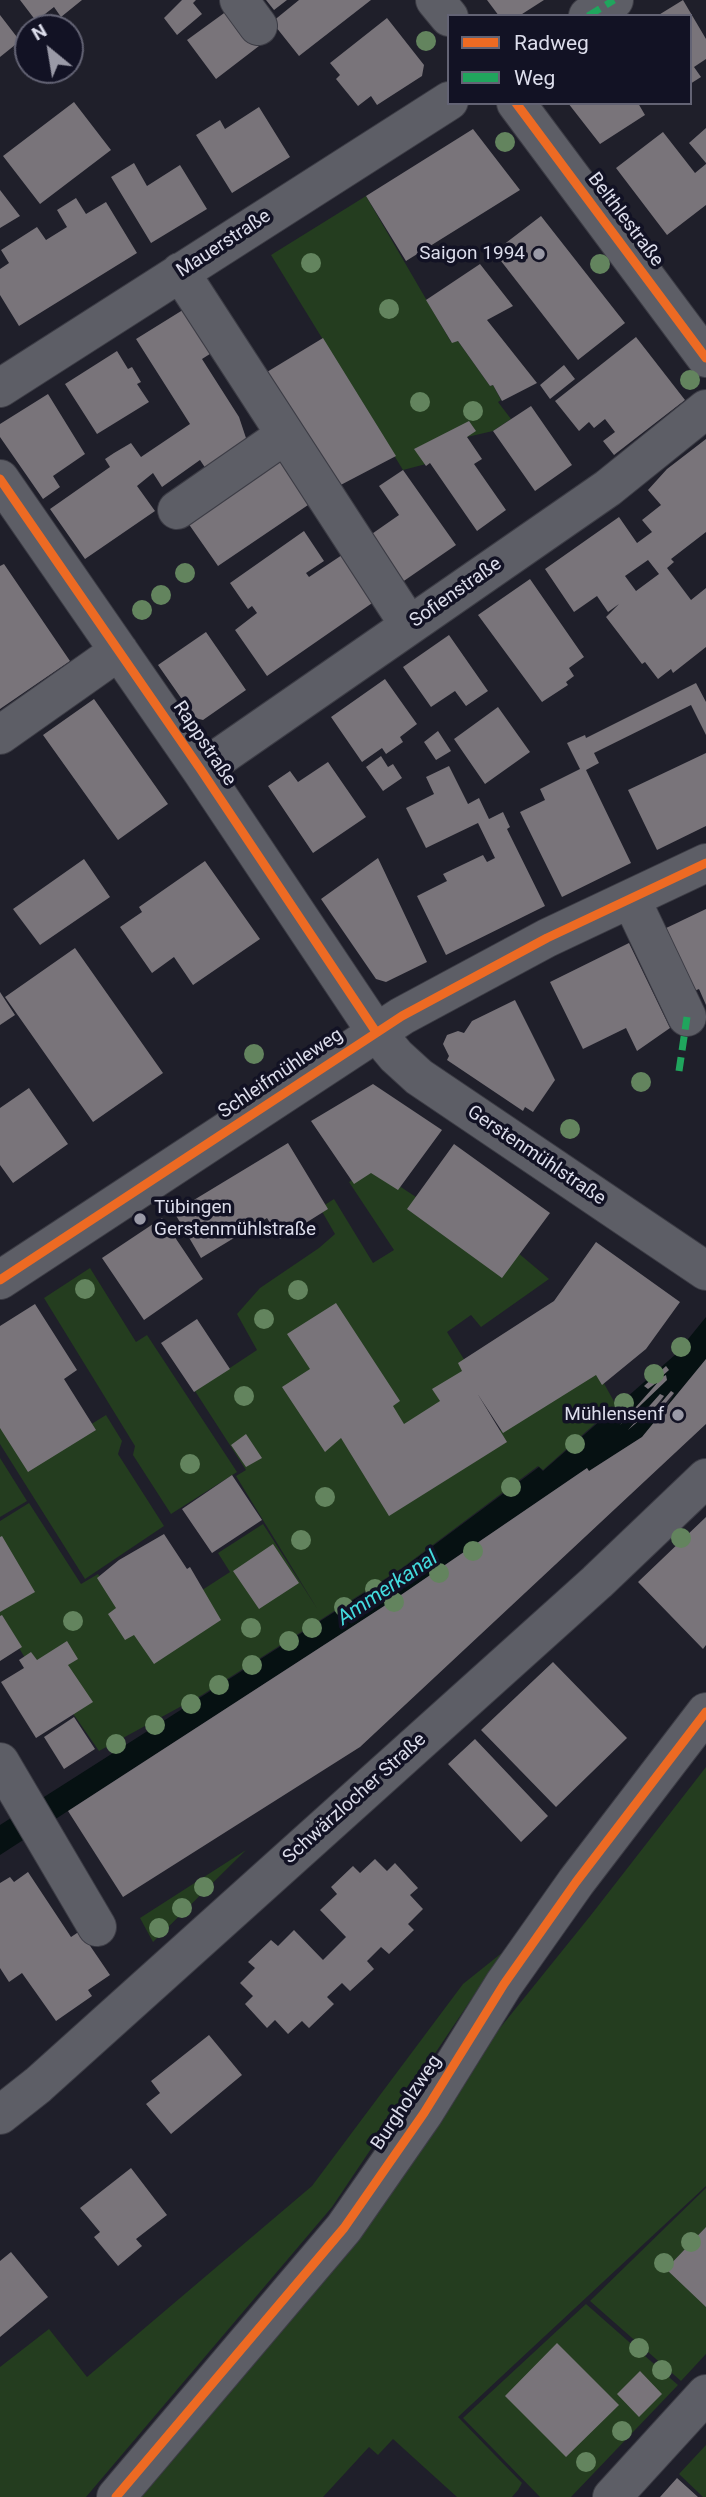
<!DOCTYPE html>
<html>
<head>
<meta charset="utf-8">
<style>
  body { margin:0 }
  #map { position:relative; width:706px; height:2497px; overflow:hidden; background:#1f1f2a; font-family:Roboto,sans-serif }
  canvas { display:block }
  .legend { position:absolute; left:447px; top:14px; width:245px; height:91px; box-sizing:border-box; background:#121224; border:2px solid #636374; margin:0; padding:9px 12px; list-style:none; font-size:21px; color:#dcddeb }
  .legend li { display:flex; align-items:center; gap:14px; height:35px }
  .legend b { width:35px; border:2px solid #636374 }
  .north { position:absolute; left:14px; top:14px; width:70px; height:70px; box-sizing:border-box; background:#121224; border:2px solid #636374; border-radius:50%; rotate:330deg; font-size:19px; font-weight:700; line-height:28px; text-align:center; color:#dcddeb }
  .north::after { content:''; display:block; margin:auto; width:24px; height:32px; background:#9a9aa7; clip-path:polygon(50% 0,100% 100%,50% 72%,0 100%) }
</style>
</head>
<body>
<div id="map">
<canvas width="706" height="2497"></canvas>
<ul class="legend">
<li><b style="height:9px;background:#ed6a23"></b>Radweg</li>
<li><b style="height:9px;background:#20a55d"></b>Weg</li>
</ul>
<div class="north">N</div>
</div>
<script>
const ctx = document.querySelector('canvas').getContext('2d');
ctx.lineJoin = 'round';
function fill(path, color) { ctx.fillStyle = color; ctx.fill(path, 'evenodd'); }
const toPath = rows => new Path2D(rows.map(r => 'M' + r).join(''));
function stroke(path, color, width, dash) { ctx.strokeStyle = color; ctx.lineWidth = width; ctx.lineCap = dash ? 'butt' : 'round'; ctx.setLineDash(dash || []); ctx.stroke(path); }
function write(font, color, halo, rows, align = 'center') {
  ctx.font = font + ' Roboto,sans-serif'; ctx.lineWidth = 7; ctx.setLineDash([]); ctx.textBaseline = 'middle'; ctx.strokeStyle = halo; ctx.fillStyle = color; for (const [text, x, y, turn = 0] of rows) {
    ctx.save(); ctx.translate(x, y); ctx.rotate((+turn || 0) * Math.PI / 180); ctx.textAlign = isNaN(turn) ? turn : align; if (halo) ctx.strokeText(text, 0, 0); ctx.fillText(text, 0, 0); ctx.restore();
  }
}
fill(toPath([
  [366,196,451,342,458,341,490,386,493,385,501,400,498,402,511,419,493,431,467,437,430,463,403,470,271,255],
  [372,1168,419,1199,517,1252,549,1279,481,1327,471,1315,447,1332,470,1369,444,1402,403,1427,312,1369,342,1435,496,1433,597,1371,616,1405,543,1470,538,1466,402,1568,202,1695,99,1751,72,1712,31,1668,0,1616,0,1521,29,1503,81,1584,98,1574,154,1660,196,1594,230,1572,218,1553,263,1524,318,1610,236,1476,246,1470,195,1391,257,1350,237,1314,260,1288,319,1248,335,1234,320,1208,334,1199,373,1263,394,1250,349,1182],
  [90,1268,136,1342,147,1335,237,1472,171,1514,133,1455,135,1446,44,1298],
  [0,1415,30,1462,106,1415,122,1441,118,1454,164,1526,85,1579,0,1444],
  [0,1458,27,1501,0,1517],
  [706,1767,706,2186,458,2417,522,2483,518,2490,512,2497,457,2497,393,2439,378,2455,369,2447,323,2497,122,2497,591,1915],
  [246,1850,153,1942,140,1918],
  [503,1952,332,2207,86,2497,0,2497,0,2367,49,2329,87,2377,312,2186,463,1984],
  [706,2188,706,2354,681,2381,590,2301],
  [586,2304,678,2385,571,2497,540,2497,463,2418],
  [706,2445,706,2497,703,2497,679,2474]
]), '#243d1f');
fill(toPath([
  [706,1317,706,1359,642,1437,589,1471,587,1468,398,1597,0,1855,0,1825,402,1569,539,1467,543,1471,676,1354],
  [671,1391,674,1394,666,1407,653,1418,651,1416,658,1403,628,1430,660,1394,664,1396,661,1403]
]), '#061112');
fill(toPath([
  [20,0,82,0,61,17,54,7,36,21],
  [182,0,196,0,193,3,202,14,177,35,164,18],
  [266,0,287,0,274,10],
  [299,0,371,0,299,56,272,22],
  [487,0,544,0,519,16,499,16],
  [683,0,706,39,706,59,694,67,701,77,690,84,690,16,657,16],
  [231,8,259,46,216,79,187,40],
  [0,15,20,41,0,57],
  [387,18,424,65,422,76,377,105,371,96,358,106,336,79,340,75,330,63],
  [74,102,111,150,40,204,3,156],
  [568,103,638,103,645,115,600,144],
  [259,107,290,157,232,193,196,135,220,120,225,129],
  [706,128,706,163,689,143],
  [473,129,520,190,406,261,366,196],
  [663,132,695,173,706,164,706,205,667,235,616,168],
  [134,163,147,186,180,165,207,209,151,243,111,177],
  [0,190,20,216,0,228],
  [76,198,86,214,106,202,137,253,19,326,0,295,0,269,9,263,1,250,37,227,46,240,67,227,57,210],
  [541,216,625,323,578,360,494,252],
  [480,264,513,306,487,320,537,383,502,401,493,385,490,386,458,341,452,343,426,300],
  [186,308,213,352,202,359,239,417,247,441,206,469,200,460,162,487,153,473,137,486,155,511,85,559,50,509,110,467,105,459,114,453,131,443,141,457,190,424,136,339],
  [636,337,685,400,614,455,603,441,615,432,605,419,594,428,589,422,579,431,555,401],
  [323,338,396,456,333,489,262,375],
  [117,351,128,369,132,367,141,382,137,384,149,402,97,434,65,384],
  [564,365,575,379,550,399,540,385],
  [48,394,85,454,53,476,60,487,43,499,0,437,0,424],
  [531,406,572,465,535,491,493,431],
  [469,421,476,431,467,437,482,459,474,464,506,510,477,531,430,463,426,466,414,449],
  [706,439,706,532,671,559,674,562,667,568,691,600,706,588,706,647,673,673,671,669,658,679,645,662,642,664,606,617,619,604,608,612,597,596,574,612,545,569,619,517,637,543,652,532,642,520,661,505,648,490,667,469],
  [648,560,659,574,636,591,625,576],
  [281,460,311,503,218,566,188,523],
  [403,470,456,545,398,585,366,538,399,515,379,486],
  [304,531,324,561,306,573,309,577,345,553,378,599,267,676,235,630,257,613,252,606,248,609,230,583],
  [4,564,70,661,0,709,0,566],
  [530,579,584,657,569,668,574,676,566,682,568,685,542,702,478,615],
  [206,632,246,690,203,720,195,718,158,665],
  [449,635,488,691,466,706,455,691,431,707,403,667],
  [385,679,417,724,400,737,403,742,386,754,382,748,362,762,331,717],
  [696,683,706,702,706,735,691,705,594,753,599,763,586,770,631,863,562,897,520,812,545,800,540,789,580,769,567,743,585,735,586,738],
  [94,699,168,804,118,840,43,735],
  [498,707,530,752,485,784,454,739],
  [438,731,451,751,436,760,424,742],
  [706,753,706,826,657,850,628,790],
  [381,756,388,767,393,764,402,778,383,791,366,767],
  [328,762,366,817,313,853,268,786,290,771,298,782],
  [449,766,468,804,479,798,489,819,503,812,510,827,507,829,545,906,446,955,417,896,447,881,443,874,483,855,487,862,495,858,478,823,426,848,406,808,434,794,426,777],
  [378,858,427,962,386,982,376,979,321,899],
  [84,859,110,897,40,945,13,909],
  [205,861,260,939,193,985,174,957,152,973,120,927,142,912,139,907],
  [706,909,706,1005,699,989,694,991,664,929],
  [629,943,670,1028,637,1051,626,1028,583,1049,550,982],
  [75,948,163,1073,93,1122,5,997],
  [0,992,15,1015,0,1025],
  [515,1000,555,1080,533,1112,525,1107,523,1111,447,1060,449,1056,443,1044,447,1035,458,1031,464,1033,472,1021],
  [373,1084,442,1130,398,1190,371,1173,354,1184,311,1121],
  [29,1088,68,1144,13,1183,0,1165,0,1108],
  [288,1143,328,1209,280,1239,267,1218,201,1258,174,1212],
  [454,1144,550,1213,502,1278,407,1209],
  [162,1218,203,1279,144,1320,102,1258],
  [596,1242,680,1302,646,1349,602,1385,596,1375,503,1433,477,1393,507,1442,389,1516,341,1438,325,1452,282,1387,310,1369,287,1334,336,1303,400,1401,393,1406,404,1424,440,1401,432,1389,462,1371,458,1363,554,1301],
  [35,1304,77,1370,64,1379,96,1430,28,1472,0,1428,0,1326],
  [197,1319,230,1369,194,1392,161,1343],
  [706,1359,706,1424,360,1747,123,1897,68,1811,398,1597,587,1468,589,1471,642,1437],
  [666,1366,669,1370,660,1378,666,1375,667,1380,620,1425,659,1381,648,1389,644,1386],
  [671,1391,674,1393,653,1418,650,1416],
  [660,1394,664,1396,656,1406,628,1430],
  [246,1434,262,1458,246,1467,231,1445],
  [232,1475,262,1520,212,1553,182,1509],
  [706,1517,706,1645,703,1649,638,1582],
  [164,1534,187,1569,190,1567,221,1620,154,1664,134,1635,125,1640,108,1614,116,1608,97,1578,119,1560],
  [2,1536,35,1592,0,1612,0,1537],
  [273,1544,299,1583,259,1609,233,1571],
  [2,1615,22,1647,0,1661,0,1616],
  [67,1641,78,1659,68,1665,93,1702,36,1738,1,1682,24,1668,19,1660,31,1652,37,1660],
  [553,1662,627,1738,556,1807,481,1730],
  [74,1717,95,1749,64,1769,44,1737],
  [475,1739,548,1816,521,1842,448,1764],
  [375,1859,387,1871,395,1863,418,1888,410,1895,423,1909,408,1924,414,1930,389,1954,381,1947,367,1961,374,1969,350,1991,342,1983,327,1997,334,2004,309,2028,302,2021,288,2034,275,2020,267,2028,245,2004,253,1996,240,1983,255,1968,248,1962,271,1940,278,1946,294,1930,323,1960,346,1937,320,1910,337,1894,331,1887,353,1866,360,1873],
  [28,1872,71,1937,80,1931,110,1975,88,1990,92,1996,56,2021,22,1973,9,1982,0,1968,0,1883,10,1877,14,1882],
  [209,2035,242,2075,171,2134,146,2104,160,2093,151,2081],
  [131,2168,167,2215,136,2239,142,2246,118,2266,94,2237,100,2232,80,2208],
  [706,2227,706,2307,666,2269],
  [11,2252,48,2297,0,2337,0,2261],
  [557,2343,619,2405,566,2457,505,2396],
  [640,2371,662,2394,639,2417,617,2394],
  [677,2478,698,2497,660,2497]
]), '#79747a');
const minor = toPath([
  [239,0,258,26],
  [435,0,449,17],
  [588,16,614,0],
  [516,103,706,358],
  [180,272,409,625],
  [0,388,449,101],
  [0,479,201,770,376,1032,396,1056,419,1077,706,1271],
  [177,510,285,435],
  [0,735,119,651],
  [201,770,608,488,706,409],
  [631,899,687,1017],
  [0,1280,402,1016,547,938,706,863],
  [0,1762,97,1927],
  [0,2115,38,2085,597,1582,706,1478],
  [116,2497,344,2228,424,2113,504,1984,576,1882,706,1712],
  [612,2497,706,2394]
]);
stroke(minor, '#3c3c45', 40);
stroke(minor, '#5d5e66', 38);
stroke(toPath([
  [588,16,614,0],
  [679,1071,687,1017]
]), '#20a55d', 7, [14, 7]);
stroke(toPath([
  [516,103,706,358],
  [0,479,201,770,376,1032],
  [0,1280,402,1016,547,938,706,863],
  [116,2497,344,2228,424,2113,504,1984,576,1882,706,1712]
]), '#ed6a23', 9);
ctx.fillStyle = '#63845e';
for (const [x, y] of [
  [426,41],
  [505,142],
  [311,263],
  [600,264],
  [389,309],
  [690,380],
  [420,402],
  [473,411],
  [185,573],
  [161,595],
  [142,610],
  [254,1054],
  [641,1082],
  [570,1129],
  [85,1289],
  [298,1290],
  [264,1319],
  [681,1347],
  [654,1374],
  [244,1396],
  [624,1403],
  [575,1444],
  [190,1464],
  [511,1487],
  [325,1497],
  [681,1538],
  [301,1540],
  [473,1551],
  [439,1573],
  [375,1589],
  [394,1602],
  [344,1607],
  [73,1621],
  [251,1628],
  [312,1628],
  [289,1641],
  [252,1665],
  [219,1685],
  [191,1704],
  [155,1725],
  [116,1744],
  [204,1887],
  [182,1908],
  [159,1928],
  [691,2242],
  [664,2263],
  [639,2348],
  [662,2370],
  [622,2431],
  [586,2462]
]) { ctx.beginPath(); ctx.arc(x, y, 10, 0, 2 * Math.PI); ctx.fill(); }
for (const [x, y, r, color] of [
  [539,254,7,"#9a9aa7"],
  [140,1219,7,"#9a9aa7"],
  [678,1415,7,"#9a9aa7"]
]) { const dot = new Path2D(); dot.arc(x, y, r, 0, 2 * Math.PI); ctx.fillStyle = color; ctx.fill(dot); stroke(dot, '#121224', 2.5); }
write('19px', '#dcddeb', '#121224', [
  ["Belthlestraße",625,220,53],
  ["Mauerstraße",224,244,-33],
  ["Sofienstraße",456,593,-35],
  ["Rappstraße",204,744,56],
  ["Schleifmühleweg",281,1074,-34],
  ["Gerstenmühlstraße",536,1156,34],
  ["Schwärzlocher Straße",355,1799,-42],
  ["Burgholzweg",407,2103,-56]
]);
write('19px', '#dcddeb', '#121224', [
  ["Saigon 1994",525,254],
  ["Tübingen",154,1208,"left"],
  ["Gerstenmühlstraße",154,1230,"left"],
  ["Mühlensenf",664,1415]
], 'right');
write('italic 21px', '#43dbde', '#121224', [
  ["Ammerkanal",388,1589,-34]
]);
</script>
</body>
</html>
